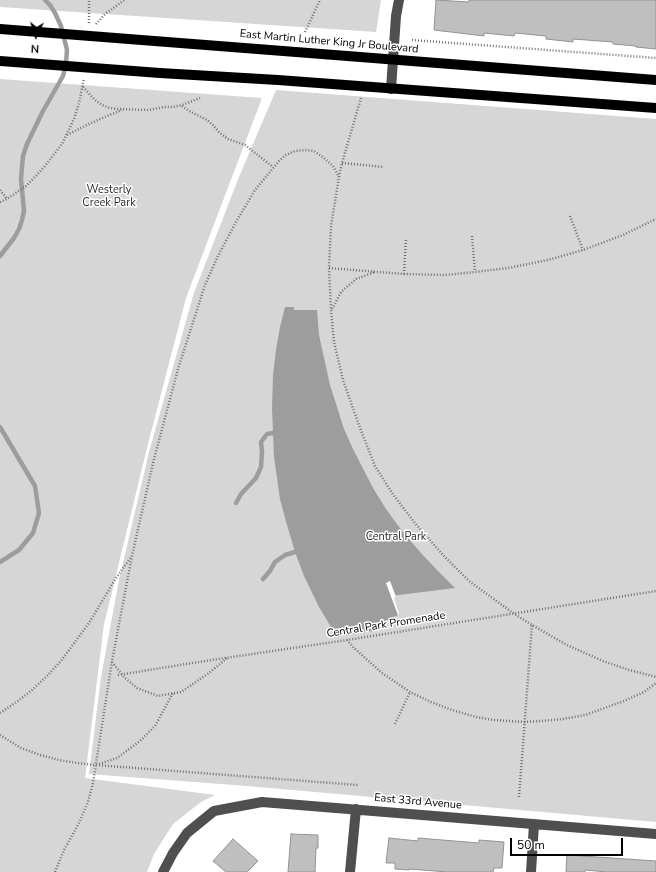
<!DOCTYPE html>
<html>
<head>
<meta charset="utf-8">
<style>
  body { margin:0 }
  #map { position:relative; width:656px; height:872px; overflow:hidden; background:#fff; font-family:"Nunito Sans",sans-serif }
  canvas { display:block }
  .north { position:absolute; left:16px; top:16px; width:40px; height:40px; -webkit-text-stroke:3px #fff; paint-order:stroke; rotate:184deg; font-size:11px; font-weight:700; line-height:16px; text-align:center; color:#000 }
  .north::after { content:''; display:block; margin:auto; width:14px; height:18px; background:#000; clip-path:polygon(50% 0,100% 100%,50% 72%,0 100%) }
  .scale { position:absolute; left:510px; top:838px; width:113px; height:18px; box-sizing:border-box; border:2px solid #000; border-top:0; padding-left:5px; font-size:12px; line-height:14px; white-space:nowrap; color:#000; -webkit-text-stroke:3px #fff; paint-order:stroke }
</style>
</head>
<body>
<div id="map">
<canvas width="656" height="872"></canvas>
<div class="north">N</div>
<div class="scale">50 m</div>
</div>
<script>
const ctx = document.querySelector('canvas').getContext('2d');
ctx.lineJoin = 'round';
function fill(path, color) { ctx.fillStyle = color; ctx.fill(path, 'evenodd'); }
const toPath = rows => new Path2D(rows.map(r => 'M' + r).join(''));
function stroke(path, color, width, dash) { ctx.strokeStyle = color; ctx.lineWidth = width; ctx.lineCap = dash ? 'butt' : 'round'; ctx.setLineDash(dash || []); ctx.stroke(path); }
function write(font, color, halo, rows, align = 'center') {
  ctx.font = font + ' "Nunito Sans",sans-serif'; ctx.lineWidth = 3; ctx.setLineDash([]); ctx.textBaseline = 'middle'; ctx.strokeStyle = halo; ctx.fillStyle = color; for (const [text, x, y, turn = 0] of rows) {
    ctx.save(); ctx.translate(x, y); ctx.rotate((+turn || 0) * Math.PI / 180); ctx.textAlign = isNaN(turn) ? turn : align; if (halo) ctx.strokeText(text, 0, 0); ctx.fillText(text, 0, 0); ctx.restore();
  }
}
fill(toPath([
  [0,0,381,0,376,32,0,7],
  [0,79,262,98,186,298,148,444,104,624,85,778,215,795,201,802,173,824,154,854,147,872,0,872],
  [276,90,656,119,656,822,247,786,89,774,101,677,119,580,149,452,194,293,239,177]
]), '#d6d6d6');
fill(toPath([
  [285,307,294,307,294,310,317,310,319,335,330,385,344,429,353,449,373,488,386,509,402,531,421,553,438,571,455,588,391,596,398,615,388,620,372,631,337,637,319,607,304,576,295,552,285,518,280,499,274,457,272,408,273,375,276,350,280,327]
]), '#9d9d9d');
fill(toPath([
  [390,581,396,597,394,598,399,614,398,615,386,583]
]), '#fff');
stroke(toPath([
  [0,256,14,238,19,229,22,220,24,211,21,179,22,167,23,156,27,144,43,111,63,76,66,64,67,50,61,26,55,13,50,5,45,0],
  [0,427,35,486,39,513,33,533,19,550,0,562],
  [236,503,241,494,256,478,261,467,262,452,261,442,267,434,273,433],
  [263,579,270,571,275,562,285,555,295,552]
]), '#9d9d9d', 4.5);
const building = toPath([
  [436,0,469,2,469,0,656,0,656,49,636,47,636,46,613,44,613,42,573,39,573,42,546,39,546,36,515,33,514,36,484,33,484,36,434,30,436,0],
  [291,834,318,835,318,848,316,848,315,872,288,872,291,834],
  [389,838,418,841,418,838,479,843,479,840,504,842,502,868,494,868,493,872,448,872,409,869,409,870,395,869,395,863,386,863,389,838],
  [233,839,258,861,247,872,226,872,213,861,233,839],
  [567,855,656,861,656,872,607,872,585,870,585,872,566,872,567,855]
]);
fill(building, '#bfbfbf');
stroke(building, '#939393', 1);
stroke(toPath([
  [89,23,89,0],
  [96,24,106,13,111,10,124,0],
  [305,32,320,0],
  [412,40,656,58],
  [83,87,95,100,102,105,110,108,118,109,149,110,164,107,173,107,182,105,200,98],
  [361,98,342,163,339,177,331,226,329,268,331,310,334,342,343,380,360,428,375,466,392,493,414,522,443,555,469,581,513,613,532,625,567,645,603,661,629,670,656,677],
  [182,106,189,111,207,120,212,124,220,133,228,139,245,145,273,167],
  [67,135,89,124,107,116,122,110],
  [342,163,384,167],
  [0,190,7,199],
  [0,202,7,199,26,186,35,177,45,166,62,144,74,119,79,103,84,78],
  [570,216,583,250],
  [472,236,475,272],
  [329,268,404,274,445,275,475,272,508,268,548,260,583,250,623,235,656,219],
  [404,274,406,238],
  [332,309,341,292,356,279,375,272],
  [347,640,354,648,382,673,410,692,431,702,452,710,476,717,494,720,524,722,541,721,563,719,585,715,624,701,644,692,656,683],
  [112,662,124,677,137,688,158,696,181,692,209,673,227,658],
  [118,675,205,661,347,640,656,591],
  [0,713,18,701,32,690,47,676,61,661,89,623,116,578,131,557],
  [395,724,410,692],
  [0,735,21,748,40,755,59,760,77,763,96,765,358,785],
  [99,764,117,758,140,741,155,726,173,693],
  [519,797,532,625],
  [55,872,64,850,78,825,88,802,93,783,112,661,132,556,153,463,178,369,205,285,218,256,236,222,255,190,279,161,286,155,295,151,305,150,314,151,324,158,333,166,339,177]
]), '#717171', 2.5, [1, 2]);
stroke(toPath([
  [391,89,396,16,399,0],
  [163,872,173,853,187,833,214,811,262,802,656,834],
  [350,872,356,809],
  [531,872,534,824]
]), '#4f4f4f', 10);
stroke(toPath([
  [0,29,656,80],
  [0,61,160,73,278,80,656,108]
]), '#000', 10);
write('11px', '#000', '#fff', [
  ["East Martin Luther King Jr Boulevard",329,42,5],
  ["Central Park Promenade",386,625,-9],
  ["East 33rd Avenue",418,802,5]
]);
write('11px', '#2d2d2d', '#fff', [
  ["Westerly",109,190],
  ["Creek Park",109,203],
  ["Central Park",396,537]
]);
</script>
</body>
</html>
